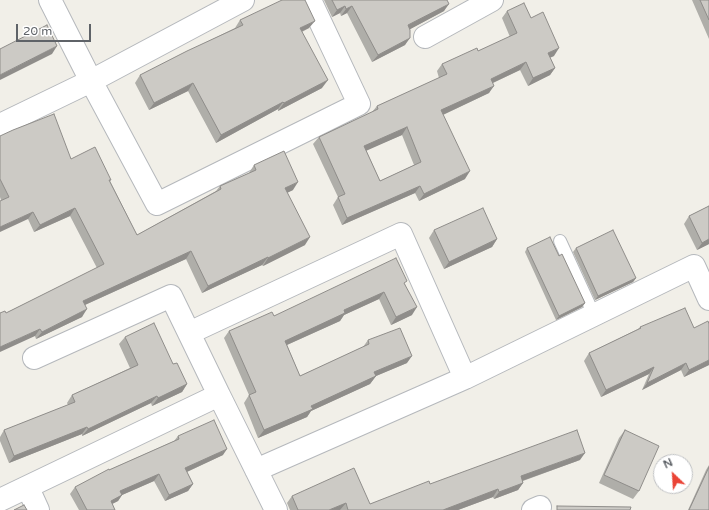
<!DOCTYPE html>
<html>
<head>
<meta charset="utf-8">
<style>
  body { margin:0 }
  #map { position:relative; width:709px; height:510px; overflow:hidden; background:#f1efe8; font-family:"Varela Round",sans-serif }
  canvas { display:block }
  .north { position:absolute; left:653px; top:454px; width:40px; height:40px; box-sizing:border-box; background:#fff; border:1px solid #bfc1c3; border-radius:50%; rotate:335deg; font-size:11px; font-weight:700; line-height:16px; text-align:center; color:#5f6368 }
  .north::after { content:''; display:block; margin:auto; width:14px; height:18px; background:#ea4335; clip-path:polygon(50% 0,100% 100%,50% 72%,0 100%) }
  .scale { position:absolute; left:16px; top:24px; width:75px; height:18px; box-sizing:border-box; border:2px solid #5f6368; border-top:0; padding-left:5px; font-size:12px; line-height:14px; white-space:nowrap; color:#5f6368; -webkit-text-stroke:3px #fff; paint-order:stroke }
</style>
</head>
<body>
<div id="map">
<canvas width="709" height="510"></canvas>
<div class="north">N</div>
<div class="scale">20 m</div>
</div>
<script>
const ctx = document.querySelector('canvas').getContext('2d');
ctx.lineJoin = 'round';
const toPath = rows => new Path2D(rows.map(r => 'M' + r).join(''));
function stroke(path, color, width, dash) { ctx.strokeStyle = color; ctx.lineWidth = width; ctx.lineCap = dash ? 'butt' : 'round'; ctx.setLineDash(dash || []); ctx.stroke(path); }
function fill(path, color) { ctx.fillStyle = color; ctx.fill(path, 'evenodd'); }
const service = toPath([
  [560,241,594,315]
]);
const minor = toPath([
  [50,0,91,81,157,204,359,104,310,0],
  [425,37,492,0],
  [0,125,91,81,243,0],
  [189,333,401,234,465,378],
  [219,395,276,510],
  [256,470,465,378,694,266,709,299],
  [28,488,38,510],
  [0,500,219,395,171,296,34,358],
  [533,510,540,507]
]);
stroke(service, '#b5b8bc', 14);
stroke(minor, '#b5b8bc', 24);
stroke(service, '#fff', 12);
stroke(minor, '#fff', 22);
fill(toPath([
  [324,0,447,0,444,11,410,29,405,45,372,62,347,13,341,16,340,13,332,17],
  [692,0,709,0,709,39],
  [507,11,531,18,554,56,550,57,555,68,550,75,528,86,520,70,493,83,489,93,443,115,465,179,419,201,415,193,342,225,333,205,338,197,313,144,319,137,372,112,377,106,439,78,437,71,442,64,478,51,510,37,502,18],
  [402,135,414,165,380,181,366,150],
  [240,20,309,28,302,32,322,88,278,111,278,109,216,143,188,91,149,110,135,83,140,75,235,28],
  [0,136,71,159,111,180,110,181,137,235,216,191,220,186,249,173,254,165,293,190,287,193,305,245,263,266,262,265,202,293,186,259,85,305,82,317,36,339,35,336,6,313,97,268,70,216,34,232,28,219,1,200,0,197],
  [709,206,709,244,697,250,684,224,689,216],
  [434,230,497,239,492,247,444,269,429,238],
  [527,248,559,256,585,303,582,307,556,320,525,252],
  [576,248,636,278,633,282,595,300,573,252],
  [405,284,412,315,391,325,379,299,344,315,340,321,287,345,300,376,363,347,368,340,407,363,376,376,370,384,311,411,307,417,258,438,244,403,249,395,224,338,229,331,274,316],
  [709,324,709,365,684,377,681,370,642,390,649,374,601,397,584,361,589,353,638,329,640,327,694,328],
  [125,337,173,364,187,384,182,392,152,406,151,403,82,436,82,434,9,463,0,441,0,437,4,430,68,405,67,403,72,395,130,368,119,344],
  [625,430,639,491,633,499,599,483,619,438],
  [178,436,223,455,187,472,193,484,188,491,165,501,154,481,122,495,118,501,112,504,115,510,79,510,70,494,75,487,109,470,174,441],
  [580,460,523,481,523,483,518,490,494,499,493,497,458,510,290,510,287,503,292,496,370,504,430,484],
  [709,465,709,510,688,510,706,470]
]), '#afaea9');
fill(toPath([
  [449,4,444,11,403,33,408,25],
  [345,6,340,13,332,17,337,10],
  [352,6,347,13,341,16,346,9],
  [315,21,309,28,294,35,300,28],
  [410,38,405,45,372,62,378,55],
  [57,46,52,54,0,80,0,75],
  [559,48,554,56,543,61,548,53],
  [526,62,520,70,486,86,491,79],
  [555,68,550,75,528,86,533,78],
  [328,80,322,88,278,111,284,103],
  [193,83,188,91,149,110,154,103],
  [494,86,489,93,436,118,441,110],
  [283,102,278,109,216,143,221,135],
  [407,127,402,135,359,154,364,146],
  [470,171,465,179,419,201,424,194],
  [298,182,293,190,280,196,285,188],
  [420,186,415,193,342,225,347,218],
  [75,208,70,216,34,232,40,225],
  [33,212,28,219,0,232,0,227],
  [310,237,305,245,263,266,268,258],
  [497,239,492,247,444,269,449,262],
  [709,239,709,244,697,250,702,243],
  [191,251,186,259,78,308,83,301],
  [268,257,262,265,202,293,208,286],
  [636,278,633,282,595,300,598,296],
  [384,292,379,299,344,315,340,321,280,348,285,341,344,310],
  [585,303,582,307,556,320,559,316],
  [417,307,412,315,391,325,396,317],
  [87,309,82,317,36,339,42,332],
  [40,329,35,336,0,352,0,347],
  [412,356,407,363,376,376,370,384,311,411,307,417,258,438,264,430,311,406,374,372],
  [709,360,709,365,684,377,689,370],
  [686,363,681,370,642,390,647,383],
  [654,367,649,374,601,397,606,390],
  [187,384,182,392,152,406,158,398],
  [157,396,151,403,82,436,88,429],
  [87,427,82,434,9,463,14,456],
  [227,449,223,455,180,475,185,468],
  [585,453,580,460,516,483,521,476],
  [159,474,154,481,122,495,118,501,106,507,111,501,120,491],
  [523,483,518,490,494,499,499,492],
  [193,484,188,491,165,501,169,495],
  [498,489,493,497,458,510,443,510],
  [346,503,340,510,329,510]
]), '#8f8d8a');
const building = toPath([
  [282,0,305,0,315,21,300,28,328,80,284,103,283,102,221,135,193,83,154,103,140,75,187,51,243,25,240,20,282,0],
  [332,0,447,0,449,4,408,25,410,30,410,38,378,55,352,6,346,9,345,6,337,10,332,0],
  [700,0,709,0,709,20,700,0],
  [524,3,531,18,543,12,559,48,548,53,555,68,533,78,526,62,491,79,494,86,441,110,470,171,424,194,420,186,347,218,338,197,345,194,319,137,378,109,377,106,447,74,442,64,477,48,478,51,517,33,507,11,524,3],
  [407,127,421,162,380,181,364,146,407,127],
  [47,25,57,46,0,75,0,49,47,25],
  [54,114,71,159,95,147,111,180,109,180,137,235,221,189,220,186,256,170,254,165,284,151,298,182,285,188,310,237,268,258,268,257,208,286,191,251,83,301,87,309,42,332,40,329,0,347,0,313,5,311,6,313,104,264,75,208,40,225,33,212,0,227,0,201,9,197,0,179,0,136,13,130,54,114],
  [709,206,709,239,702,243,689,216,709,206],
  [483,208,497,239,449,262,434,230,483,208],
  [613,230,636,278,598,296,576,248,613,230],
  [550,237,559,256,562,254,585,303,559,316,527,248,550,237],
  [396,258,407,281,404,283,417,307,396,317,384,292,344,310,345,313,285,341,300,376,369,344,368,340,400,328,412,356,374,372,376,376,311,406,313,409,264,430,249,395,256,392,229,331,272,312,274,316,396,258],
  [685,308,694,328,708,321,709,324,709,360,689,370,686,363,647,383,654,367,606,390,589,353,641,328,640,327,685,308],
  [154,323,173,364,177,363,187,384,158,398,157,396,88,429,87,427,14,456,4,430,75,402,72,395,138,365,125,337,154,323],
  [214,420,227,449,185,468,193,484,169,495,159,474,120,491,122,495,111,501,115,510,87,510,75,487,109,469,109,470,179,439,178,436,214,420],
  [577,430,585,453,521,476,523,483,499,492,498,489,443,510,348,510,346,503,329,510,298,510,292,496,354,468,370,504,429,481,430,484,577,430],
  [625,430,659,446,639,491,604,475,625,430],
  [709,467,709,510,689,510,709,467],
  [24,505,27,510,14,510,24,505],
  [557,506,631,507,630,510,557,510,557,506]
]);
fill(building, '#cccac5');
stroke(building, '#8f8d8a', 1);
</script>
</body>
</html>
